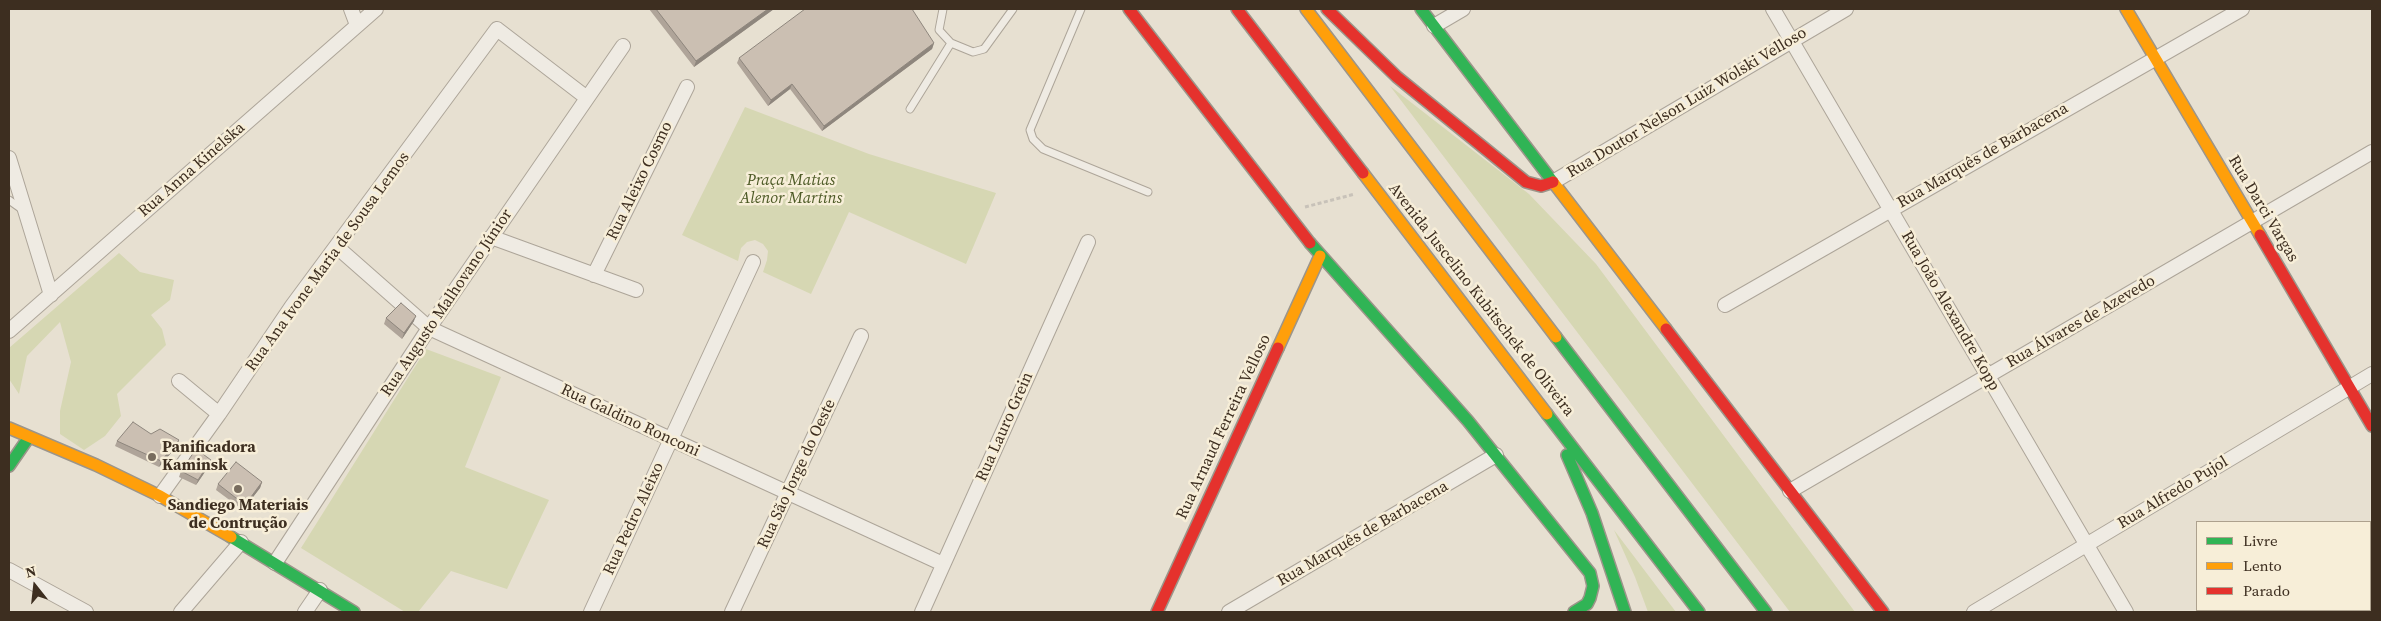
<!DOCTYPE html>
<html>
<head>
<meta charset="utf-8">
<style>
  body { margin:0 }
  #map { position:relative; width:2381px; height:621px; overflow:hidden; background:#e7e0d1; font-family:"Source Serif 4",serif }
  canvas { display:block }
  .frame { position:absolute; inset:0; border:10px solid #3d2e20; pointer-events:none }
  .legend { position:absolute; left:2196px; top:521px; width:175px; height:90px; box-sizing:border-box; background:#f7eed8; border:1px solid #ada18e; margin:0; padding:6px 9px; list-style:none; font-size:15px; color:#3d2e20 }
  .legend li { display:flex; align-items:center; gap:10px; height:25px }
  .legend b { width:25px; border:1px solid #ada18e }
  .north { position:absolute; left:10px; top:561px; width:50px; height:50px; -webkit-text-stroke:4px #f7eed8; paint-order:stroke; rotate:344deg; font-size:14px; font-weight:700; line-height:20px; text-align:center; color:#3d2e20 }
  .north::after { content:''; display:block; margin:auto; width:18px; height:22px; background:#3d2e20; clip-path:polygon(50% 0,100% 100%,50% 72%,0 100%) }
</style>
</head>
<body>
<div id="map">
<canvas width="2381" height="621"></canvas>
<div class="frame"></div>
<ul class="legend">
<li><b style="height:6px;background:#30b455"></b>Livre</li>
<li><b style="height:6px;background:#ff9f0a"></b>Lento</li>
<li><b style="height:6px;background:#e5322d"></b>Parado</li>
</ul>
<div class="north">N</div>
</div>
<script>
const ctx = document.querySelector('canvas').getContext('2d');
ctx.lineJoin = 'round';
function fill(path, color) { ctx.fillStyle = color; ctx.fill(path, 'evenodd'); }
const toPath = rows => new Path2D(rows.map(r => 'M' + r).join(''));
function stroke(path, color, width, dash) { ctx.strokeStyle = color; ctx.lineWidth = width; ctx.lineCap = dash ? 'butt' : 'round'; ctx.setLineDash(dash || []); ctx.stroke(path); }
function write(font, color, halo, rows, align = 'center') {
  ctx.font = font + ' "Source Serif 4",serif'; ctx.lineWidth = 5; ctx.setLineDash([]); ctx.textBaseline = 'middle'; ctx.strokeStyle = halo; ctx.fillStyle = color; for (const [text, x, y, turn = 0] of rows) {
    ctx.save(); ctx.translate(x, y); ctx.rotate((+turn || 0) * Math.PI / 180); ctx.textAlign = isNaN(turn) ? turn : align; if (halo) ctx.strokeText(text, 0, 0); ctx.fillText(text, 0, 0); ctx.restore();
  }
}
fill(toPath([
  [1390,86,1529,194,1596,264,1855,612,1790,612],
  [745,107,869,154,996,193,966,264,849,212,811,294,763,272,767,260,768,251,763,244,755,240,747,242,741,248,738,261,682,235],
  [119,253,140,272,174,280,170,300,151,315,162,329,166,345,117,394,121,416,105,436,84,450,60,434,60,411,71,362,60,322,27,356,19,394,9,379,9,348],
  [426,349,501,377,465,467,549,500,507,589,451,571,418,612,405,612,301,548],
  [1614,530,1676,612,1648,612,1635,577]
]), '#d6d7b3');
const lane = toPath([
  [943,9,939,30,951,43,973,52,984,49,1013,9],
  [1081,9,1030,130,1033,139,1043,149,1148,192],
  [910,109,951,43],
  [9,200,23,210]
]);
const street = toPath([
  [351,9,357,25],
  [1773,9,2126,612],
  [1434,26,1463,9],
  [9,158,51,295],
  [1553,182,1846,9],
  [491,237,636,290],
  [337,247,429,328,943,564],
  [594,275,687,87],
  [1725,305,2242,9],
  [9,331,376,9],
  [179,381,219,414],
  [1790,491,2372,152],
  [160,496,219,414,292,306,497,29,587,98],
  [275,563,429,328,623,46],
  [9,570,86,612],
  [181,612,241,542],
  [305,612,320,590],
  [591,612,753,262],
  [732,612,861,336],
  [922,612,1088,242],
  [1229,612,1496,455],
  [1974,612,2372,374]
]);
const fast = toPath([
  [1421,9,1553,182],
  [1310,243,1468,421,1590,573,1593,586,1590,598,1587,604,1574,612],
  [1556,337,1766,612],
  [1547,414,1699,612],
  [1567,455,1592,513,1625,612],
  [9,466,29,437],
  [231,537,354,612]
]);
const slow = toPath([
  [1306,9,1556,337],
  [2126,9,2260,235],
  [1363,173,1547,414],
  [1553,182,1666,329],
  [1278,348,1320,256],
  [9,428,96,465,160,496,231,537],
  [2364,612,2367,610]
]);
const jam = toPath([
  [1129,9,1310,243],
  [1237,9,1363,173],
  [1327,9,1397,77,1526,182,1541,186,1553,182],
  [2260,235,2372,426],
  [1666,329,1883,612],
  [1157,612,1278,348]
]);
stroke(lane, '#ada599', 9);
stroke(street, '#ada599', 16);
stroke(fast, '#9c958a', 14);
stroke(slow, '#9c958a', 14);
stroke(jam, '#9c958a', 14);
stroke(toPath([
  [1305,207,1355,194]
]), '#c8c2b9', 3, [4, 2.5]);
stroke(lane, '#efebe3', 7);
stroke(street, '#efebe3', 14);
stroke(fast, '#30b455', 11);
stroke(slow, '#ff9f0a', 11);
stroke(jam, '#e5322d', 11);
fill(toPath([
  [649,9,774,9,694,67],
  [934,43,932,49,822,131,790,89,768,106,737,63,739,58],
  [386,318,414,321,402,339,384,324],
  [151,434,179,440,177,446,159,467,115,446,117,441],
  [209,466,196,485,179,477,181,471],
  [262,482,260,488,243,510,216,490,218,484]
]), '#afa499');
fill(toPath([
  [768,9,774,9,694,67,696,61],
  [934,43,932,49,822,131,824,126],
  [792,84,790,89,768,106,771,100],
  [416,316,414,321,402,339,404,333],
  [179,440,177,446,159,467,161,461],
  [211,460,209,466,196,485,198,480],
  [262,482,260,488,243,510,245,505]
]), '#8e867d');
const building = toPath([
  [656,9,768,9,696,61,656,9],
  [805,9,912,9,934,43,824,126,792,84,771,100,739,58,805,9],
  [401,303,416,316,404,333,386,318,401,303],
  [133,422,151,434,160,429,179,440,161,461,117,441,133,422],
  [196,449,211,460,198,480,181,471,196,449],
  [236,462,262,482,245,505,218,484,236,462]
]);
fill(building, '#cbbfb2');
stroke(building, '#8e867d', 1);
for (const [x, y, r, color] of [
  [152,457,5,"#786c5e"],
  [238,489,5,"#786c5e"]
]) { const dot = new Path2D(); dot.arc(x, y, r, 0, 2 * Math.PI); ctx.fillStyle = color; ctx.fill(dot); stroke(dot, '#f7eed8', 2); }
write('16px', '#3d2e20', '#f7eed8', [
  ["Rua Doutor Nelson Luiz Wolski Velloso",1687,103,-31],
  ["Rua Marquês de Barbacena",1983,156,-30],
  ["Rua Anna Kinelska",192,170,-41],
  ["Rua Aleixo Cosmo",640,181,-64],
  ["Rua Darci Vargas",2263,209,59],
  ["Rua Ana Ivone Maria de Sousa Lemos",328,262,-54],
  ["Avenida Juscelino Kubitschek de Oliveira",1481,300,52],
  ["Rua Augusto Malhovano Júnior",447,303,-56],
  ["Rua João Alexandre Kopp",1950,311,60],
  ["Rua Álvares de Azevedo",2081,322,-30],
  ["Rua Galdino Ronconi",630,421,25],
  ["Rua Lauro Grein",1005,427,-66],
  ["Rua Arnaud Ferreira Velloso",1224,427,-65],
  ["Rua São Jorge do Oeste",797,474,-65],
  ["Rua Alfredo Pujol",2173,493,-31],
  ["Rua Pedro Aleixo",634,519,-65],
  ["Rua Marquês de Barbacena",1363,534,-30]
]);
write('italic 16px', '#4d5a26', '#f7eed8', [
  ["Praça Matias",791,181],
  ["Alenor Martins",791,199]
]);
write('bold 16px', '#3d2e20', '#f7eed8', [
  ["Panificadora",162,448],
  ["Kaminsk",162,466],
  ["Sandiego Materiais",238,506,"center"],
  ["de Contrução",238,524,"center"]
], 'left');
</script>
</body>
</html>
